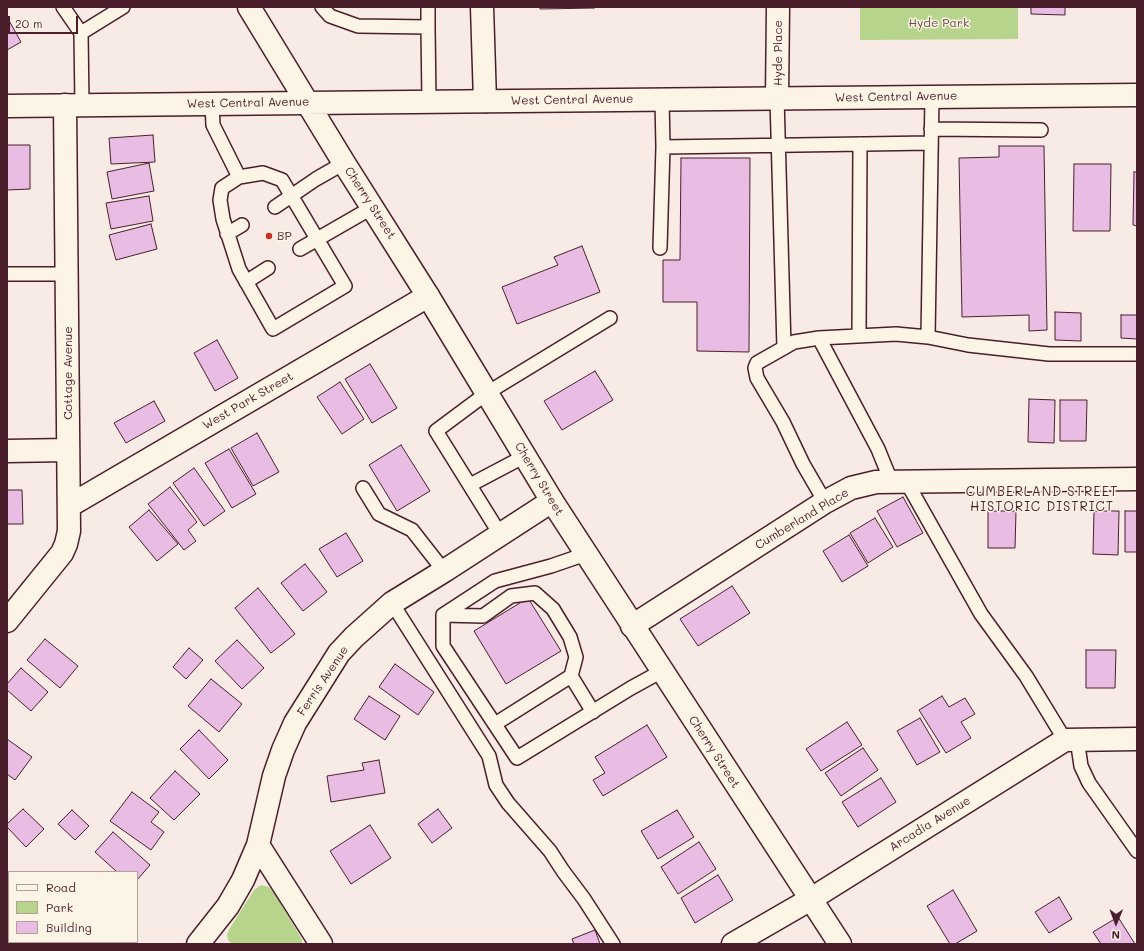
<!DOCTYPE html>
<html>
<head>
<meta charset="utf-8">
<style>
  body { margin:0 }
  #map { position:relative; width:1144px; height:951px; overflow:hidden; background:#f8eae5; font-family:Mali,sans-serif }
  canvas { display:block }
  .frame { position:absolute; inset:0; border:8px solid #4a1f2b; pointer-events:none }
  .legend { position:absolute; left:8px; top:871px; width:130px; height:72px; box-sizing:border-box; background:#fcf5e5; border:1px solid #b59f9b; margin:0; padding:5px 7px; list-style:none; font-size:12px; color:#4a1f2b }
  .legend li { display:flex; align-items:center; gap:8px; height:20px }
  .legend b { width:20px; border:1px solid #b59f9b }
  .north { position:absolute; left:1096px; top:903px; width:40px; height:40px; -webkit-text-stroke:3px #fcf5e5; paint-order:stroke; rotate:181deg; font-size:11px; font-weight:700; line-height:16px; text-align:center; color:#4a1f2b }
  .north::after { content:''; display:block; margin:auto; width:14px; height:18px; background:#4a1f2b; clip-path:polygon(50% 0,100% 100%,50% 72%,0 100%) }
  .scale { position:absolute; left:8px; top:16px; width:70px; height:18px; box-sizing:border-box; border:2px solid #4a1f2b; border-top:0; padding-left:5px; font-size:12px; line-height:14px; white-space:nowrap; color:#4a1f2b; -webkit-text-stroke:3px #fcf5e5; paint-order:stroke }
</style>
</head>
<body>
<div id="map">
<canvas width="1144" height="951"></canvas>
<div class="frame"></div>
<ul class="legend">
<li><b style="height:5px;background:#fcf5e5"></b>Road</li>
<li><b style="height:11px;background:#b7d48c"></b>Park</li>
<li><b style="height:11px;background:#e9bde3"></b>Building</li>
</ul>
<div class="north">N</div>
<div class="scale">20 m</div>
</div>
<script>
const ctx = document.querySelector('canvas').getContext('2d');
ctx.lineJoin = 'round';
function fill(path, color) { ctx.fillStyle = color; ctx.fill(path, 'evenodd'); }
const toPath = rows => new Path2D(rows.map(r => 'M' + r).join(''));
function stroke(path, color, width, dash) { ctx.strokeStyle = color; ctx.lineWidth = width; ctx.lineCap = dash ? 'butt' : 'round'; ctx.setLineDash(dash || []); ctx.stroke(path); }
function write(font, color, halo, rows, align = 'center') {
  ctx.font = font + ' Mali,sans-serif'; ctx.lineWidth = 3; ctx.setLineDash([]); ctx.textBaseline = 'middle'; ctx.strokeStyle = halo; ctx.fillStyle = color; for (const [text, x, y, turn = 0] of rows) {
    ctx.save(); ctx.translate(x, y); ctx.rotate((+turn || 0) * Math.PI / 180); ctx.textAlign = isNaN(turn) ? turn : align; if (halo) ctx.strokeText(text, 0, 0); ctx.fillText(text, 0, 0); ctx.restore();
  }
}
fill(toPath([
  [860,7,1018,7,1018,39,860,40],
  [261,885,269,887,273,891,300,936,302,940,302,944,232,944,228,940,227,934,230,928,254,890]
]), '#b7d48c');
const building = toPath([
  [540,7,595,7,595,8,540,9,540,7],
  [1031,7,1065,7,1065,15,1031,14,1031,7],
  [7,17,21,42,7,50,7,17],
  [153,135,155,162,111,164,109,138,153,135],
  [7,145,30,145,30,189,7,190,7,145],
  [999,146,1044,146,1047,330,1029,331,1029,315,962,317,959,158,999,157,999,146],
  [681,158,750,158,749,352,697,351,697,302,663,302,663,260,680,260,681,158],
  [149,163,154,191,112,199,107,172,149,163],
  [1074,164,1111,164,1110,231,1073,231,1074,164],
  [1134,172,1137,172,1137,226,1133,225,1134,172],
  [149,196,153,221,111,229,106,203,149,196],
  [151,224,157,249,116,260,109,235,151,224],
  [582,246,600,292,517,324,502,287,558,265,554,257,582,246],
  [1055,312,1081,313,1081,341,1055,340,1055,312],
  [1121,315,1137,315,1137,339,1121,338,1121,315],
  [217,340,238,378,215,391,194,353,217,340],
  [370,364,397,408,372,423,345,379,370,364],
  [595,371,613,400,562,430,544,401,595,371],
  [340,382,364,419,342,434,317,397,340,382],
  [1029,399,1055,400,1054,443,1028,442,1029,399],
  [1060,400,1087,400,1086,441,1060,441,1060,400],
  [154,401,165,421,126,443,114,423,154,401],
  [257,433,279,472,253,486,231,448,257,433],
  [401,445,430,491,397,511,369,465,401,445],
  [229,449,256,494,232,508,205,463,229,449],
  [194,468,225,511,204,526,173,483,194,468],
  [170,487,197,522,188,530,196,541,184,550,148,504,170,487],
  [7,490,22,490,23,524,7,524,7,490],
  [903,497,923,533,897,547,877,511,903,497],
  [149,510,178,544,157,561,129,527,149,510],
  [988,511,1016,511,1015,548,988,548,988,511],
  [1094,511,1119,511,1118,555,1093,554,1094,511],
  [1125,511,1137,511,1137,552,1125,552,1125,511],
  [875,518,893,547,868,563,850,533,875,518],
  [346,533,363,561,337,577,319,549,346,533],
  [849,535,868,566,842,582,823,551,849,535],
  [305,564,327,592,303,611,281,583,305,564],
  [732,586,750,613,698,646,680,619,732,586],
  [258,588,295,634,271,653,235,608,258,588],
  [528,598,561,651,506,684,474,631,528,598],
  [45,639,78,666,60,688,27,660,45,639],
  [237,640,264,668,242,689,215,661,237,640],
  [189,648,203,660,186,679,173,667,189,648],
  [1086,650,1116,650,1115,688,1086,688,1086,650],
  [395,664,434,692,418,715,379,687,395,664],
  [21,668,48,692,31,711,7,690,7,684,21,668],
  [211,679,242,704,219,732,188,706,211,679],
  [369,696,400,716,385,740,354,719,369,696],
  [942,696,949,707,965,698,975,714,961,722,971,738,946,753,919,710,942,696],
  [920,718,940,752,917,765,897,731,920,718],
  [847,722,862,745,821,771,806,749,847,722],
  [647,725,667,757,603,796,593,780,605,773,595,757,647,725],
  [199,730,228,760,209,779,180,749,199,730],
  [7,739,32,757,15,780,7,774,7,739],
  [863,748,878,770,841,796,825,773,863,748],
  [379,760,385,793,331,802,327,776,364,770,362,763,379,760],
  [175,771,200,794,174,820,150,798,175,771],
  [881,778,896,802,858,827,842,802,881,778],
  [132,792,159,812,151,822,164,832,151,850,110,821,132,792],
  [23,809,44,829,26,847,7,827,7,824,23,809],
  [438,809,452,828,432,843,418,824,438,809],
  [72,810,89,826,75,840,58,824,72,810],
  [677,810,694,837,658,859,641,831,677,810],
  [370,825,391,858,351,884,330,851,370,825],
  [113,832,150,865,137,880,137,872,117,872,95,852,113,832],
  [699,842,716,869,678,894,661,867,699,842],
  [718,875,733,900,695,923,681,898,718,875],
  [953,890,977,931,955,944,950,944,927,906,953,890],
  [1059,897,1072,919,1049,933,1035,912,1059,897],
  [1118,917,1135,944,1101,944,1093,932,1118,917],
  [595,930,600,944,574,944,572,939,595,930]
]);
fill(building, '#e9bde3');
stroke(building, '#4a1f2b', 1);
const service = toPath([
  [63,7,81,33,82,105],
  [322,7,330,16,358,26,428,27,428,7],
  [428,27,429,102],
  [81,33,123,7],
  [777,98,784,348],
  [662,100,663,147,931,143],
  [212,104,213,125,239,177,263,173,282,180,345,286,273,329,239,269,223,219,220,200,222,188,239,177],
  [931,129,1041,130],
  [275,207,316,179,344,163],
  [227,234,242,225],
  [660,248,663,147],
  [300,249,373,207],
  [7,274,67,274],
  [246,282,268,268],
  [859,335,860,144],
  [928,337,932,97],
  [819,338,878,449,891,481],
  [906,481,981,614,1026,676,1065,740],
  [470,485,525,456],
  [363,488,379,514,412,530,444,571],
  [825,502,803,464,783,422,757,378,755,368,757,363,794,342,819,338,896,334,928,337,968,345,1049,354,1137,354],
  [500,534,436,431,487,393,610,318],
  [586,554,551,566,495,581,443,615,443,646,517,758,631,688,662,671],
  [392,603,489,756,496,785,508,803,550,851,563,871,584,899,613,944],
  [443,615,483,616,511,596,535,593,553,609,570,637,576,657,571,676],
  [495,724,571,676,593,712],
  [1077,739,1081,766,1089,783,1137,851]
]);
const minor = toPath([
  [482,7,485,101],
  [777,98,778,7],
  [7,451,68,450],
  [69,506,428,296],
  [7,621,62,553,66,544,69,531,65,105],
  [632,626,825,502,851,488,876,482,1137,479],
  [258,845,321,944],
  [198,944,228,906,243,880,258,845,274,776,283,750,295,723,339,653,354,637,392,603,444,571,552,501],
  [733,944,811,899,1065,740,1137,739]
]);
const tertiary = toPath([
  [7,106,307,103]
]);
const secondary = toPath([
  [249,7,344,163,428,296,552,501,840,944],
  [307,103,1137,95]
]);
stroke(service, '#4a1f2b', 16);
stroke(minor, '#4a1f2b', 25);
stroke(tertiary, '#4a1f2b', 25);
stroke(secondary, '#4a1f2b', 25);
stroke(service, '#fcf5e5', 13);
stroke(minor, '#fcf5e5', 22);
stroke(tertiary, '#fcf5e5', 22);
stroke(secondary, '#fcf5e5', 22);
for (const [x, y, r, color] of [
  [269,236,4,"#c8321e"]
]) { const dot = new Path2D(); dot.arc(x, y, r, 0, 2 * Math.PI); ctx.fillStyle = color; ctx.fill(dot); stroke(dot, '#fcf5e5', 1.5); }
write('12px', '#654c43', '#fcf5e5', [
  ["Hyde Park",939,23]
]);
write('12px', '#4a1f2b', '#fcf5e5', [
  ["Hyde Place",778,53,-90],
  ["West Central Avenue",896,97,-1],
  ["West Central Avenue",572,100,-1],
  ["West Central Avenue",248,103,-1],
  ["Cherry Street",370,203,57],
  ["Cottage Avenue",68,373,-90],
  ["West Park Street",248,401,-30],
  ["Cherry Street",539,479,59],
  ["Cumberland Place",802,519,-31],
  ["Ferris Avenue",323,681,-56],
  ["Cherry Street",714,752,57],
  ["Arcadia Avenue",930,824,-32]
]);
write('12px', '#4a1f2b', '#fcf5e5', [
  ["BP",277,236]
], 'left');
ctx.letterSpacing = '1px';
write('13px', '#4a1f2b', '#fcf5e5', [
  ["CUMBERLAND STREET",1042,492],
  ["HISTORIC DISTRICT",1042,507]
]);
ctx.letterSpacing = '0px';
</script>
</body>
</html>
